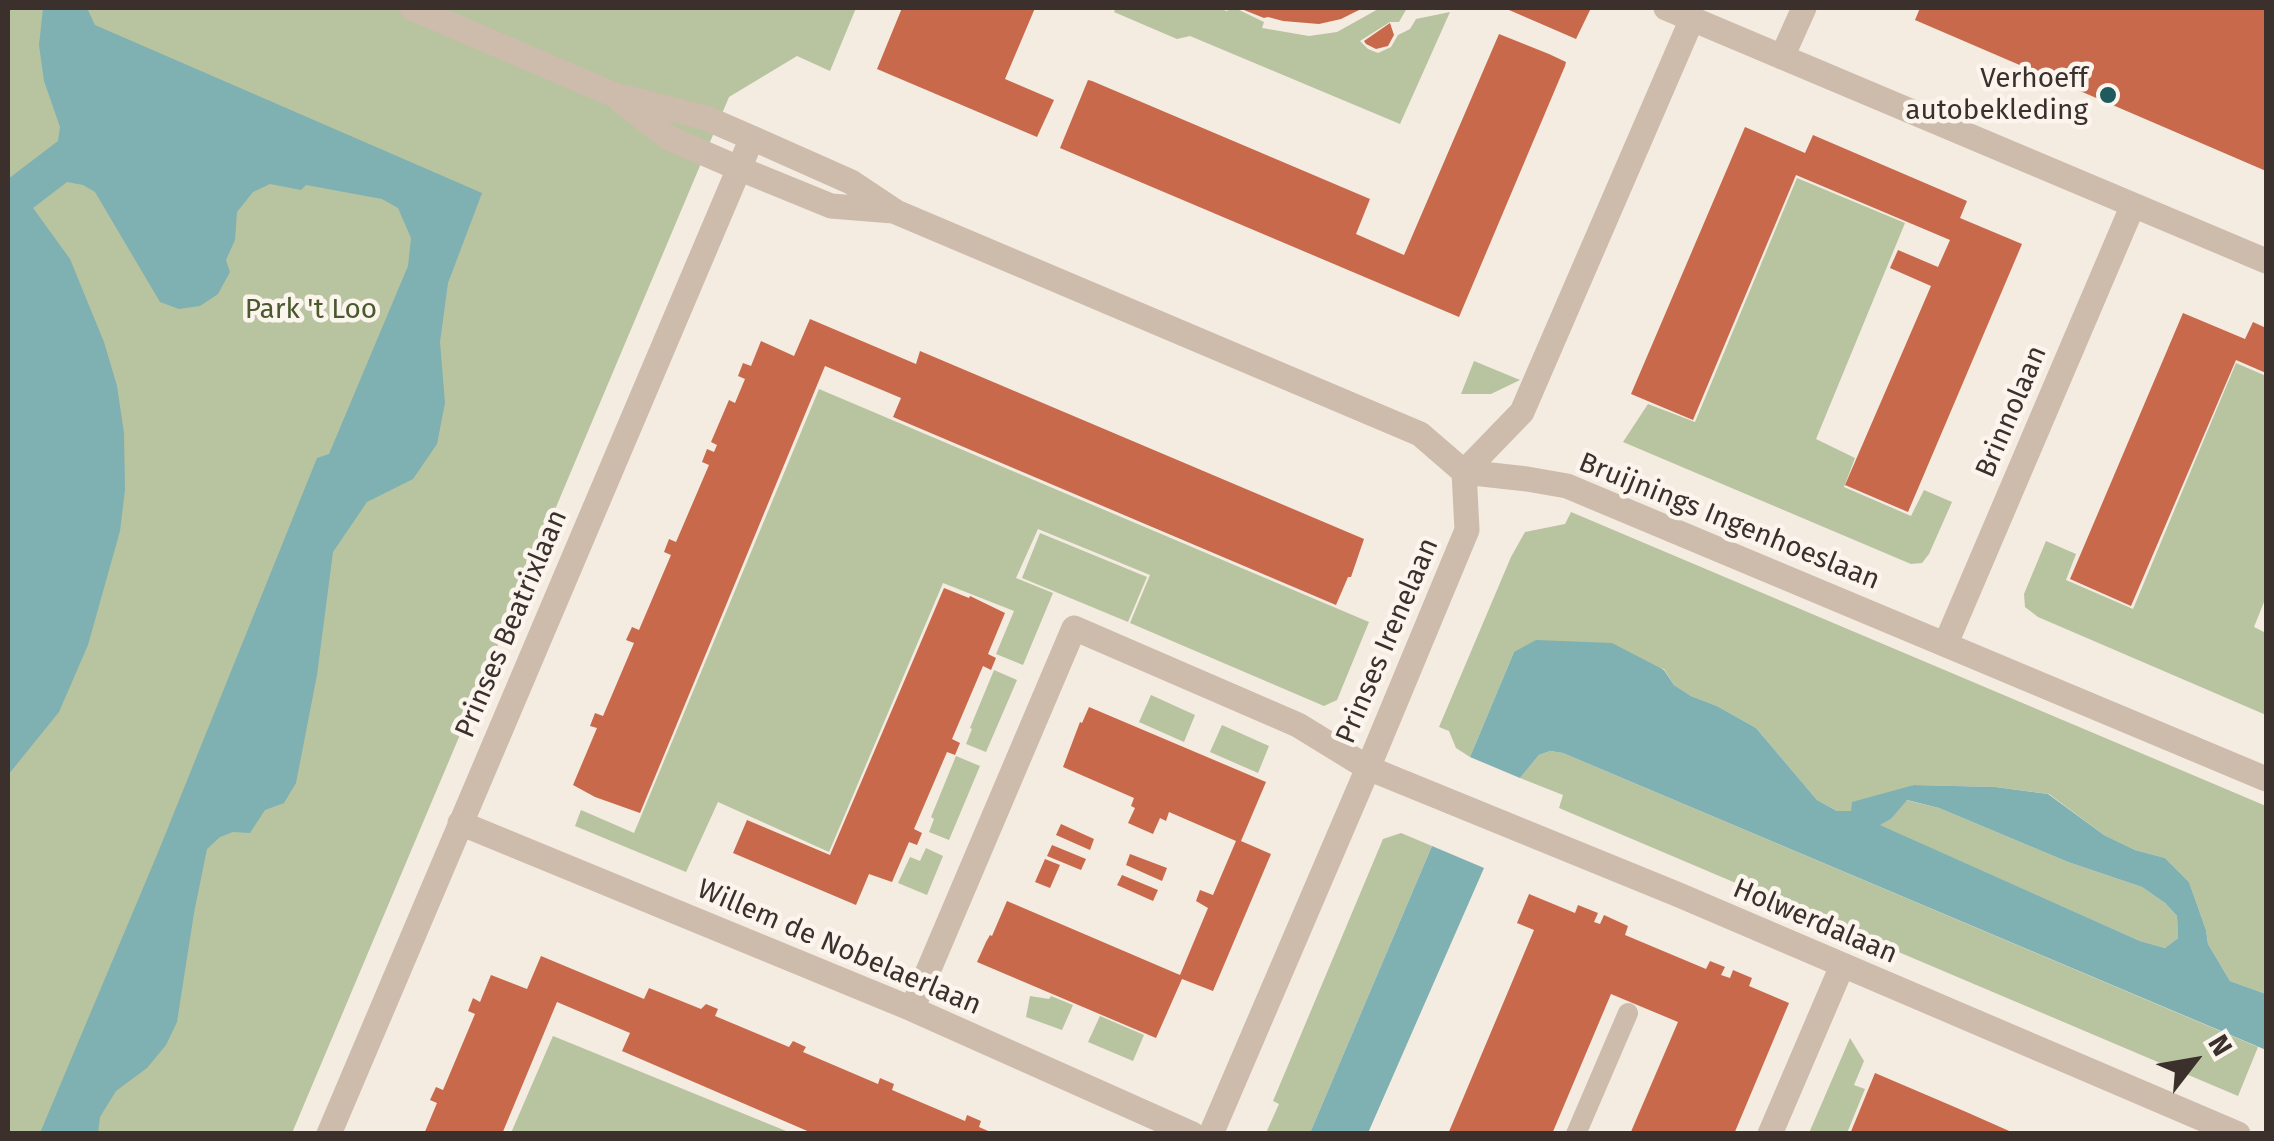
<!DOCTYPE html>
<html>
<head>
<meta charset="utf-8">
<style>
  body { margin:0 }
  #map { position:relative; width:2274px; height:1141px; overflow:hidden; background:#f4ebe1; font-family:"Fira Sans",sans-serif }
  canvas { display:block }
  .frame { position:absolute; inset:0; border:10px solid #3b302b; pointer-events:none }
  .north { position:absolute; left:2144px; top:1011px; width:100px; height:100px; -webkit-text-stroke:8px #fbf5ee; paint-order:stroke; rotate:59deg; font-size:28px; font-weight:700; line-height:40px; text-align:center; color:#3b302b }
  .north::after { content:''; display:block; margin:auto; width:35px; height:45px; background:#3b302b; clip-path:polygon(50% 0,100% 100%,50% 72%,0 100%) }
</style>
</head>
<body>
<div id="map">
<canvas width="2274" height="1141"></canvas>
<div class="frame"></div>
<div class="north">N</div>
</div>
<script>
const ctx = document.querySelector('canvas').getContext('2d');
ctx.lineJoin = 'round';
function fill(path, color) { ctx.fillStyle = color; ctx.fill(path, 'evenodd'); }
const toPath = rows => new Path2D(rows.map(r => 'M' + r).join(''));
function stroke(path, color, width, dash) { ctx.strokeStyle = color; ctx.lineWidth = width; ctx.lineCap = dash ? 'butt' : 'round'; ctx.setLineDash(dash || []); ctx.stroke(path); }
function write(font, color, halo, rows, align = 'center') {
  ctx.font = font + ' "Fira Sans",sans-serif'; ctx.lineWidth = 9; ctx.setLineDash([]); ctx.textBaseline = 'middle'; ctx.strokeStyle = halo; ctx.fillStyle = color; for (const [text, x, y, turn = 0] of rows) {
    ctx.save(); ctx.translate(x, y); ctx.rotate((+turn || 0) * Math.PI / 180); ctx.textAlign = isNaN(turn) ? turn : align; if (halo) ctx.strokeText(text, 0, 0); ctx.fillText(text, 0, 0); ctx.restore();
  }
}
fill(toPath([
  [8,8,856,8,830,71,797,56,729,97,292,1133,8,1133],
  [1116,8,1221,8,1226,11,1235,8,1264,22,1262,28,1309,36,1337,32,1380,8,1407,8,1399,22,1390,22,1360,41,1368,49,1378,53,1391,47,1398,35,1410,29,1416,19,1450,12,1400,124,1190,36,1177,39,1114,12],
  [1797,178,1905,223,1816,439,1855,458,1844,487,1911,516,1924,490,1952,502,1929,554,1922,563,1911,564,1623,442,1648,404,1695,422],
  [1474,361,1520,380,1491,394,1461,394],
  [2236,363,2266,376,2266,597,2254,627,2266,633,2266,715,2038,617,2025,607,2024,594,2046,541,2076,554,2066,580,2133,609],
  [819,389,1369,622,1337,700,1324,706,1130,623,1150,575,1038,529,1016,578,1053,593,1023,665,996,654,1014,611,943,583,829,852,718,802,686,872,575,826,581,810,634,833],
  [1571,512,2266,806,2266,994,2230,981,2208,944,2206,930,2189,882,2165,858,2135,850,2104,835,2049,794,1995,787,1914,785,1852,811,1837,811,1817,800,1756,728,1717,706,1691,696,1674,685,1664,669,1514,652,1470,757,1456,748,1449,731,1439,727,1511,557,1525,532,1565,524],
  [1040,533,1147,577,1128,622,1022,578],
  [994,670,1017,680,986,752,966,744,972,729,970,728],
  [1151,695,1195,715,1184,742,1139,722],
  [1222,725,1269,746,1258,773,1210,752],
  [1550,751,1563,753,2258,1047,2238,1096,1559,808,1563,795,1520,778,1539,755],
  [956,756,980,766,949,840,929,832,934,819,931,817],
  [1906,800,1939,808,2068,862,2142,887,2165,903,2177,916,2178,938,2165,948,2140,941,1879,825,1891,819],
  [1401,833,1432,846,1310,1133,1266,1133,1279,1104,1273,1101,1383,839],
  [926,848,943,856,927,895,898,883,910,857,920,861],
  [1030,996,1049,999,1051,996,1073,1005,1062,1030,1026,1017],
  [1100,1016,1144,1035,1133,1061,1088,1042],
  [553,1036,791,1133,511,1133],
  [1850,1038,1864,1061,1854,1085,1865,1089,1847,1133,1809,1133]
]), '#b8c4a0');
fill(toPath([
  [43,8,87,8,95,25,482,193,448,283,440,342,445,403,437,444,413,479,367,502,333,552,317,675,296,783,284,803,265,810,250,833,233,832,220,837,207,849,194,913,177,1022,166,1045,147,1068,116,1091,100,1117,98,1133,40,1133,159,850,317,458,329,454,408,266,411,238,398,208,382,199,306,185,301,190,270,184,253,192,237,212,235,240,226,260,230,272,218,294,200,306,179,309,160,302,95,192,83,185,67,182,33,208,70,259,104,342,117,386,124,433,125,490,120,531,88,645,59,712,8,775,8,179,58,141,60,127,44,81,39,45],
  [1536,640,1612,643,1664,670,1674,685,1691,696,1717,706,1756,728,1817,800,1837,811,1851,811,1852,802,1914,785,1995,787,2048,794,2104,835,2135,850,2165,858,2189,882,2206,930,2208,944,2230,981,2266,994,2266,1050,1563,753,1550,751,1539,755,1520,778,1470,757,1514,652],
  [1907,800,1939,808,2068,862,2142,887,2165,903,2177,916,2178,938,2165,948,2140,941,1880,825,1891,819],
  [1432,846,1484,868,1368,1133,1310,1133]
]), '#7fb0b2');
fill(toPath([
  [902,8,1035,8,1005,79,1054,100,1037,137,877,69],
  [1239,8,1363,8,1341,19,1319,24,1283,21,1268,17,1264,18],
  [1510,8,1591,8,1576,39,1509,10],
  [1920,8,2266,8,2266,171,1915,20],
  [1390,23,1394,35,1388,46,1376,49,1366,44,1364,41],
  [1499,34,1549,54,1566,62,1565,66,1459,317,1060,148,1088,80,1092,81,1370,199,1356,234,1404,255],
  [1745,127,1805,153,1813,135,1967,201,1960,218,2022,244,1908,512,1845,485,1931,286,1890,268,1898,250,1938,267,1950,240,1834,191,1796,175,1693,420,1631,394],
  [2183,313,2245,339,2253,322,2266,328,2266,373,2236,360,2131,606,2070,579],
  [810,319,916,364,920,351,1364,539,1351,577,1348,577,1336,605,893,417,901,398,825,366,640,813,595,797,573,785,597,728,590,726,595,713,603,716,634,643,626,640,632,627,639,630,671,555,664,552,669,539,676,542,709,465,702,462,707,449,714,452,717,445,711,442,729,400,735,403,745,379,738,376,743,363,751,366,761,341,794,356],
  [944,588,969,598,970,596,1005,613,988,654,996,658,991,670,983,666,952,739,960,743,955,755,947,752,914,829,922,833,917,845,909,842,892,882,869,874,856,905,733,853,747,820,830,855],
  [1089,707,1266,782,1241,841,1271,854,1235,939,1213,991,1182,979,1156,1038,977,962,986,942,990,935,992,936,1007,901,1180,975,1208,908,1196,901,1200,890,1213,895,1236,841,1169,812,1166,821,1160,818,1153,834,1128,823,1135,808,1131,806,1134,798,1063,767,1080,722,1082,723],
  [1061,824,1094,839,1090,850,1056,835],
  [1052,845,1086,859,1081,870,1047,856],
  [1130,854,1167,868,1162,881,1126,865],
  [1045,859,1060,865,1050,888,1035,882],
  [1122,875,1158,890,1153,901,1117,885],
  [1529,894,1575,913,1578,905,1598,913,1594,922,1600,924,1604,915,1628,926,1625,935,1706,969,1710,961,1725,967,1721,975,1730,978,1733,970,1752,978,1749,986,1789,1003,1734,1134,1630,1134,1678,1022,1611,994,1552,1134,1448,1134,1534,930,1517,923],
  [541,956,644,999,649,988,701,1009,706,1004,718,1009,715,1016,789,1047,793,1041,806,1047,803,1052,878,1084,880,1078,894,1084,892,1090,965,1121,967,1115,981,1121,979,1127,995,1134,812,1133,622,1051,630,1033,557,1002,502,1134,424,1134,437,1103,430,1100,436,1087,443,1090,475,1014,468,1011,473,998,480,1002,491,975,527,989],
  [1875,1073,1964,1111,2016,1134,1850,1134]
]), '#c8694b');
stroke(toPath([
  [1576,1134,1628,1013]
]), '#cdbbac', 20);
stroke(toPath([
  [412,8,612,94,706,118,752,138,851,182,896,212,1420,434,1464,472,1527,479,1567,486,2266,779],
  [1666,8,2266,261],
  [1782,57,1804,8],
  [620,100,669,138,738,168,831,206,893,211],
  [1946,643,2133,205],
  [460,823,912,1009,1192,1134],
  [912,1009,1074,628,1298,725,1368,768,1679,895,2238,1134],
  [329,1134,752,138],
  [1211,1134,1368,768,1467,530,1464,472,1522,412,1692,19],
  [1770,1134,1842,966]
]), '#cdbbac', 25);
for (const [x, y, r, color] of [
  [2108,95,10,"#1f5a5e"]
]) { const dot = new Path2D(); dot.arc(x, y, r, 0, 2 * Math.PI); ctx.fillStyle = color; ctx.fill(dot); stroke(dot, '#fbf5ee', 4); }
write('28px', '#3b302b', '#fbf5ee', [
  ["Verhoeff",2088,79],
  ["autobekleding",2088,111]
], 'right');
write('28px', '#4a5a2e', '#fbf5ee', [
  ["Park 't Loo",311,310]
]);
write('28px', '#3b302b', '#fbf5ee', [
  ["Brinnolaan",2012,412,-67],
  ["Bruijnings Ingenhoeslaan",1729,522,22],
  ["Prinses Beatrixlaan",512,624,-67],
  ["Prinses Irenelaan",1388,641,-67],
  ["Holwerdalaan",1815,922,23],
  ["Willem de Nobelaerlaan",839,948,23]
]);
</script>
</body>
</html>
